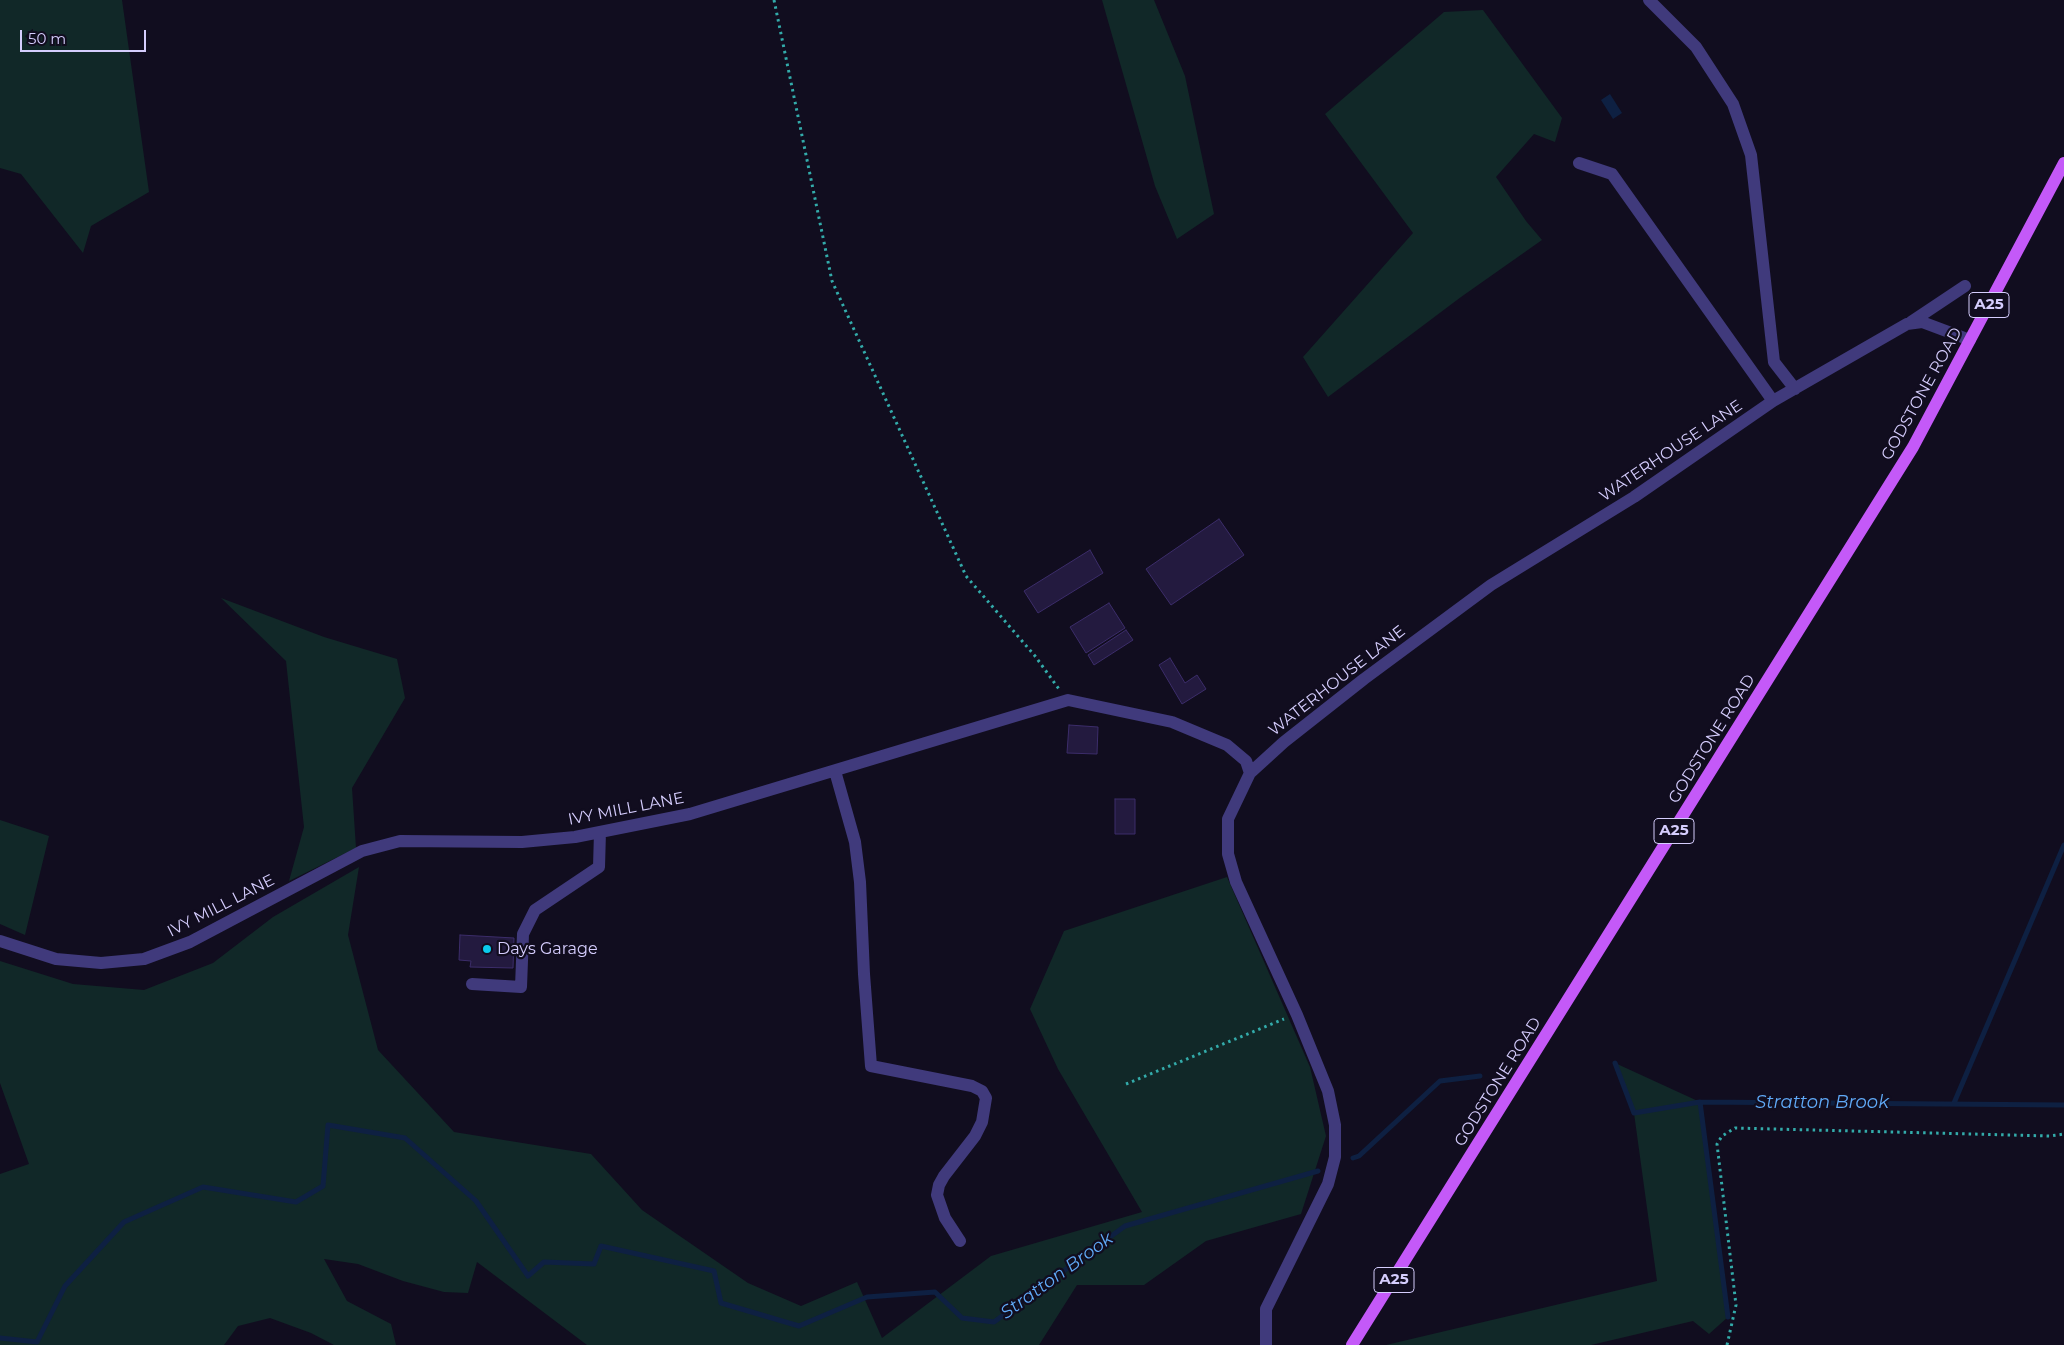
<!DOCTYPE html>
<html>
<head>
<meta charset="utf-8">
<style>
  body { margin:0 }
  #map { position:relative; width:2064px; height:1345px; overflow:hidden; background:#110d1f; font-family:Montserrat,sans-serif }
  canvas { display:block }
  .scale { position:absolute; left:20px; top:30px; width:126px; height:22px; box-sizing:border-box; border:2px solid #d5cdfd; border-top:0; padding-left:6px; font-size:15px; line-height:18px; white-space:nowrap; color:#d5cdfd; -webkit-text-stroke:4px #110d1f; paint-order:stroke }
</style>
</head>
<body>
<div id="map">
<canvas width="2064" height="1345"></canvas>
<div class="scale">50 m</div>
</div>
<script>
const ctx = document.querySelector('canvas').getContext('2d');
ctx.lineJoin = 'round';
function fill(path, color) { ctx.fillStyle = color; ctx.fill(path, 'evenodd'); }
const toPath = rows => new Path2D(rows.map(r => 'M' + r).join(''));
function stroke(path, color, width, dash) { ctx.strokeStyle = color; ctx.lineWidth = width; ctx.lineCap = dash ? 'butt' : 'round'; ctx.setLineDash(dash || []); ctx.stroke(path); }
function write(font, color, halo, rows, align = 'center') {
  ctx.font = font + ' Montserrat,sans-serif'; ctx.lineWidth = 4.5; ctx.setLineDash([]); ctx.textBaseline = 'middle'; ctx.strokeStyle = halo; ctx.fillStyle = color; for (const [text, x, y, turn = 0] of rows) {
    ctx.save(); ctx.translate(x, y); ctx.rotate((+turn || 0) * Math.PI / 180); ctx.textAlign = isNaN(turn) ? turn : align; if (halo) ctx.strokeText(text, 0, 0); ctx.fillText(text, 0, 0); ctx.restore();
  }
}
fill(toPath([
  [0,0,122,0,149,192,91,226,83,253,21,174,0,168],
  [1102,0,1154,0,1185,76,1214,214,1177,239,1155,186],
  [1483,10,1562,118,1555,142,1534,134,1496,177,1526,221,1542,240,1461,297,1328,397,1303,357,1413,233,1325,114,1444,12],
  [221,598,324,637,397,659,405,698,352,788,356,848,289,881,304,827,286,661],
  [0,820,49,836,25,935,0,924],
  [359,867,348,935,378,1050,454,1132,591,1154,642,1210,748,1283,801,1306,857,1282,882,1338,991,1256,1142,1212,1058,1069,1030,1009,1064,931,1227,877,1310,1067,1326,1136,1301,1214,1206,1241,1144,1285,1077,1285,1039,1345,587,1345,477,1262,468,1293,444,1292,403,1281,358,1264,324,1259,347,1301,391,1324,396,1345,334,1345,311,1333,270,1318,238,1326,224,1345,0,1345,0,1174,29,1164,0,1083,0,961,73,984,144,990,213,963,273,917],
  [1615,1063,1700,1102,1728,1317,1709,1334,1693,1321,1591,1345,1386,1345,1657,1281,1634,1113]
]), '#112828');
fill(toPath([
  [1610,94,1622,113,1613,119,1601,100]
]), '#0e2042');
stroke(toPath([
  [1615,1063,1634,1113,1700,1102,2064,1105],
  [1700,1102,1728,1317],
  [1954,1103,2064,845],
  [1353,1158,1359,1156,1440,1081,1480,1076],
  [0,1338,37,1342,65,1286,124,1222,203,1187,296,1202,323,1186,328,1125,405,1138,476,1201,528,1276,544,1262,594,1264,601,1246,714,1271,721,1303,799,1326,867,1297,935,1292,962,1318,994,1322,1125,1226,1318,1171]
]), '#0e2042', 5);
const building = toPath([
  [1219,519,1244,555,1171,605,1146,569,1219,519],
  [1090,550,1103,573,1038,613,1024,591,1090,550],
  [1109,603,1125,628,1086,653,1070,627,1109,603],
  [1126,630,1133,640,1094,665,1088,655,1126,630],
  [1170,658,1185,683,1197,675,1206,689,1182,704,1159,665,1170,658],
  [1069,725,1098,727,1097,754,1067,753,1069,725],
  [1115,799,1135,799,1135,834,1115,834,1115,799],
  [460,935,514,938,513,968,470,967,471,961,459,960,460,935]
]);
fill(building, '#231a3f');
stroke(building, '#3c2d6a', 1);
stroke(toPath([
  [774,0,832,281,966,576,1035,656,1059,689],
  [1126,1084,1284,1019],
  [1727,1345,1736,1305,1717,1144,1722,1136,1735,1128,2050,1136,2064,1134]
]), '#33abaa', 3, [2.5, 4]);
stroke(toPath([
  [1649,0,1696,47,1733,104,1751,155,1774,362,1795,389],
  [1579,163,1612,174,1773,401],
  [1911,322,1965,286],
  [835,771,855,842,860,882,864,974,871,1066,972,1086,982,1091,986,1098,982,1122,975,1136,944,1176,939,1185,937,1195,945,1218,960,1241],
  [0,941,56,959,101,963,144,959,190,942,362,851,400,841,522,842,575,837,690,814,1068,700,1172,722,1227,745,1246,761,1250,773],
  [472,984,521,987,523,934,535,910,599,867,600,832],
  [1266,1345,1266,1309,1328,1184,1335,1157,1335,1125,1328,1091,1297,1015,1236,882,1228,854,1228,819,1250,773,1284,742,1364,679,1491,585,1634,497,1773,401,1907,324,1922,322,1970,340]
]), '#403a7c', 12);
stroke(toPath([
  [1352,1345,1913,447,2064,163]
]), '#c459f8', 12);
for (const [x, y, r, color] of [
  [487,949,5,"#0acbec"]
]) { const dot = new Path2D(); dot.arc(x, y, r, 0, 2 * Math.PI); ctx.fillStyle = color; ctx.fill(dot); stroke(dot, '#110d1f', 2); }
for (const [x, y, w] of [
  [1989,305,40],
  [1674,831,40],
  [1394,1280,40]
]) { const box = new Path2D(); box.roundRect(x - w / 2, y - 12.5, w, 25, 4); ctx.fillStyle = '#110d1f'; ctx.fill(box); stroke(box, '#d5cdfd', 1); }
write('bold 15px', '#d5cdfd', null, [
  ["A25",1989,305],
  ["A25",1674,831],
  ["A25",1394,1280]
]);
write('16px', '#d5cdfd', '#110d1f', [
  ["GODSTONE ROAD",1922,394,-61],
  ["WATERHOUSE LANE",1671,451,-34],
  ["WATERHOUSE LANE",1337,681,-38],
  ["GODSTONE ROAD",1712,739,-58],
  ["IVY MILL LANE",626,809,-11],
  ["IVY MILL LANE",221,906,-27],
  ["GODSTONE ROAD",1498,1082,-58]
]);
write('16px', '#d5cdfd', '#110d1f', [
  ["Days Garage",497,949]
], 'left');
write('italic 18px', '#60aaf8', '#110d1f', [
  ["Stratton Brook",1822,1103],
  ["Stratton Brook",1057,1276,-36]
]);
</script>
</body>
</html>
